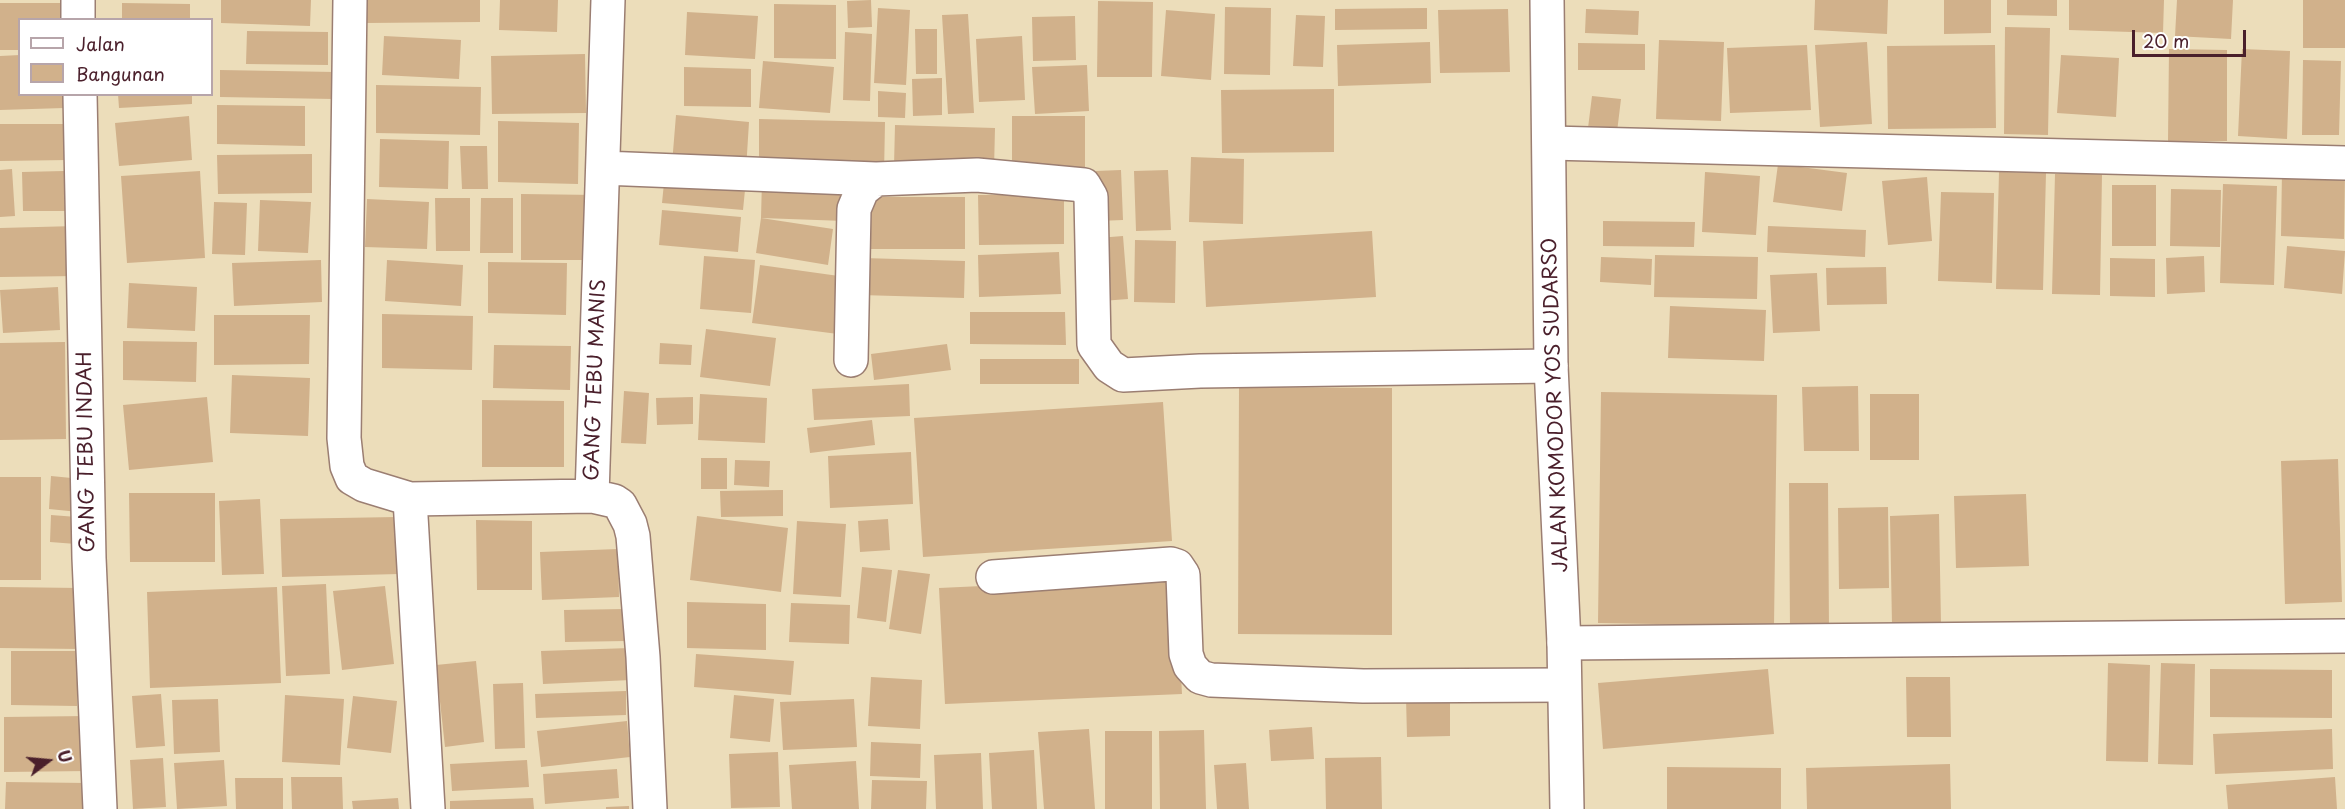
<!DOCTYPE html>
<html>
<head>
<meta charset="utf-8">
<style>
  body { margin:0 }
  #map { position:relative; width:2345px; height:809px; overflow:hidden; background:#ecddba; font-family:"Playpen Sans",sans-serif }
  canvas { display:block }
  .legend { position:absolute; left:18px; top:18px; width:195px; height:78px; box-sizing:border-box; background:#fff; border:2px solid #b7a5aa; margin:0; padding:8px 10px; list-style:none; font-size:18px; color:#4a1f2b }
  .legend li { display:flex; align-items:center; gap:12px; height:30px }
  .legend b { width:30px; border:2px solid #b7a5aa }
  .north { position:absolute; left:18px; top:731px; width:60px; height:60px; -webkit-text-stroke:4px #fff; paint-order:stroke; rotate:74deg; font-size:16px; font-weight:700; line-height:24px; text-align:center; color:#4a1f2b }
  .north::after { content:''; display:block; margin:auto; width:21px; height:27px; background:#4a1f2b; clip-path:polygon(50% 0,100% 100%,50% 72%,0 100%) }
  .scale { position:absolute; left:2132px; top:30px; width:114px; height:27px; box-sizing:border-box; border:3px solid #4a1f2b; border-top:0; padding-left:8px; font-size:18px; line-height:21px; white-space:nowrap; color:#4a1f2b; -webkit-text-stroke:4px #fff; paint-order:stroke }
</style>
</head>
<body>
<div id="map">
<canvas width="2345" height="809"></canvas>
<ul class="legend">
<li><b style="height:8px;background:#fff"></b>Jalan</li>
<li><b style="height:16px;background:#d1b18b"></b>Bangunan</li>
</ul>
<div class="north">U</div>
<div class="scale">20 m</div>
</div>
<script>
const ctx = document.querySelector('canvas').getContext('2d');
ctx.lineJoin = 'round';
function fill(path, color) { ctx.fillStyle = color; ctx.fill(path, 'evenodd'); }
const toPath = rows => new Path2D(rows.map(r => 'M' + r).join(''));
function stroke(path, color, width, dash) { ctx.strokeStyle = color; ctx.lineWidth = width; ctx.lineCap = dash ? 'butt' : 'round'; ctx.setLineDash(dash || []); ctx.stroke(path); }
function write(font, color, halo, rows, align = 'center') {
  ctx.font = font + ' "Playpen Sans",sans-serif'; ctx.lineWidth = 5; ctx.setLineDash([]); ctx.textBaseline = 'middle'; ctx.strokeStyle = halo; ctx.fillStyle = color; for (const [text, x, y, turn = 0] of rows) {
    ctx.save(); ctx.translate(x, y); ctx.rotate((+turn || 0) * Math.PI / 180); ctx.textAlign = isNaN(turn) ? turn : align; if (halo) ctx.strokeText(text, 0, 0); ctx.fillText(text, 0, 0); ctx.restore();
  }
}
fill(toPath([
  [221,0,311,0,310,26,221,23],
  [366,0,480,0,480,22,366,23],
  [500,0,558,0,557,32,499,30],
  [871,0,872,27,848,28,847,1],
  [1815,0,1888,0,1887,34,1814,30],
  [1944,0,1991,0,1991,33,1944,34],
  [2007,0,2057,0,2057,16,2007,15],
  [2069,0,2164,0,2163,33,2069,30],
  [2177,0,2233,0,2231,39,2175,36],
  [2303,0,2345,0,2345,48,2303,48],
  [1098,1,1153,2,1152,77,1097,77],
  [0,3,66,3,66,20,20,20,20,50,0,50],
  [122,3,190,4,190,20,122,20],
  [774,4,836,5,836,59,774,58],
  [1225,7,1271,8,1270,75,1224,74],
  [878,8,910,10,906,85,874,83],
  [1427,8,1427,29,1335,30,1335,9],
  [1508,9,1510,72,1440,73,1438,10],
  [1586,9,1639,11,1638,35,1585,33],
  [1166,10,1215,14,1211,80,1161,76],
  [687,12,758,16,755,59,685,55],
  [968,14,974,113,948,114,942,15],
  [1296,15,1325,16,1323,67,1293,66],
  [1075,16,1076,60,1033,61,1032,17],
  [2005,27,2050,28,2048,135,2004,134],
  [915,29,937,29,937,74,916,74],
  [247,31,328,32,328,65,246,64],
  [845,32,872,34,870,101,843,100],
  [384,36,461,40,459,79,382,75],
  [1022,36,1025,100,979,102,976,39],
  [1659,40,1724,42,1721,121,1656,119],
  [1430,42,1431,83,1338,86,1337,45],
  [1867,42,1872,124,1820,127,1815,45],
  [1578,43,1645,44,1645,70,1578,70],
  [1807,45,1811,110,1730,113,1727,48],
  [1995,45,1996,128,1888,129,1887,46],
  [2169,49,2227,50,2227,141,2168,141],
  [2242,49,2290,51,2287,139,2238,136],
  [585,54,586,113,492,114,491,56],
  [20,55,20,94,63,94,64,108,0,110,0,56],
  [2061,55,2119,58,2116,117,2057,113],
  [2303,60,2341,61,2339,135,2302,135],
  [763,61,834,67,830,113,759,108],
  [1087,65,1089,111,1035,114,1032,67],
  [684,67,751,69,751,107,684,106],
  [220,70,335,72,334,99,220,97],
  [942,78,942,115,913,116,912,79],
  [376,85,481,87,480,135,376,133],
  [1334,89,1334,152,1222,153,1221,90],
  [878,91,906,93,905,118,878,117],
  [118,94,192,94,192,104,119,108],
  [1592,96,1621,99,1617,132,1588,128],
  [217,105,305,106,305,146,217,144],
  [676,115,749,122,746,170,672,164],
  [189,116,192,160,119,166,115,123],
  [1012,116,1085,116,1085,176,1012,177],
  [759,119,885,122,884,174,759,172],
  [498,121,579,123,578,184,498,182],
  [0,124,68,124,68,160,0,161],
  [895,125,995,128,994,169,894,166],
  [380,139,449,141,448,189,379,187],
  [460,146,487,146,488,189,462,189],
  [312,154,312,193,218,194,217,155],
  [1191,157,1244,159,1243,224,1189,222],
  [1778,164,1847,173,1842,211,1773,202],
  [12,169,15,216,0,217,0,170],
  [1121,170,1123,220,1098,221,1096,171],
  [1168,170,1171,230,1136,231,1134,171],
  [2282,170,2345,172,2344,239,2281,236],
  [64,171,65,211,23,211,22,172],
  [200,171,205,258,127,263,121,176],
  [1705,172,1760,176,1756,235,1702,232],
  [1999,172,2046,173,2043,290,1996,289],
  [665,173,746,180,743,210,662,203],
  [2055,174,2102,174,2100,295,2052,294],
  [1927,177,1932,241,1888,245,1882,181],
  [762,180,845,183,845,221,761,218],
  [2223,184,2277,186,2274,285,2220,283],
  [2112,185,2156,185,2156,246,2112,246],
  [2171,189,2221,190,2220,247,2170,246],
  [1941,192,1994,193,1992,283,1938,281],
  [521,194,597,195,596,260,521,260],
  [978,195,1064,195,1064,244,979,245],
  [866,197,965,197,965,249,866,249],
  [435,198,470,198,470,251,436,251],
  [481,198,513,198,513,253,480,253],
  [367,199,429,202,427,249,365,247],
  [260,200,311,202,308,253,258,251],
  [214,202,247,203,245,255,212,254],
  [662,210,741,217,738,252,659,245],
  [761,218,833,229,828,265,756,253],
  [1603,221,1695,222,1694,247,1603,246],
  [76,226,78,276,0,277,0,228],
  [1768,226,1866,230,1865,257,1767,252],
  [1372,231,1376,297,1206,307,1203,241],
  [1123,236,1128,299,1102,301,1098,238],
  [1135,240,1176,241,1175,303,1134,302],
  [2287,246,2345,251,2342,294,2284,288],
  [1059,252,1061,294,979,297,978,255],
  [1655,255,1758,257,1757,299,1654,297],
  [704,256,755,260,751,313,700,309],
  [2204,256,2205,292,2167,294,2166,258],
  [1601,257,1652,259,1651,285,1600,282],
  [863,258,965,261,964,298,861,295],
  [2110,258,2155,259,2155,297,2110,296],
  [321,260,322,302,234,306,232,263],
  [387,260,463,265,461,306,385,301],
  [488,262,567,263,566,315,488,313],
  [760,265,846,277,838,334,752,323],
  [1886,267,1887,304,1827,305,1826,268],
  [1817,273,1820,331,1773,333,1770,275],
  [129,283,197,287,195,331,127,328],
  [58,287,60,330,3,333,0,290],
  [1670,306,1766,310,1764,361,1668,358],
  [970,312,1065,312,1066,345,970,344],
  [382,314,473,316,472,370,382,368],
  [214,315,310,315,309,364,214,365],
  [706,329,776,338,770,386,700,377],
  [123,341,197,342,196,382,123,380],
  [65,342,66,439,0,440,0,343],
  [660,343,692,345,691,365,659,364],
  [947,344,951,370,874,380,871,354],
  [494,345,571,346,570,390,493,388],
  [980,359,1079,359,1079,384,980,384],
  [232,375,310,378,308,436,230,433],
  [909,384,910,416,814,420,812,389],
  [1858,386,1859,451,1804,451,1802,387],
  [1239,387,1392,388,1392,635,1238,634],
  [624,391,649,393,646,444,621,443],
  [1601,392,1777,395,1774,626,1598,623],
  [700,394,767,398,765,443,698,440],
  [1870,394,1919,394,1919,460,1870,460],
  [207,397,213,462,129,470,123,405],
  [693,397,693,424,657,425,656,398],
  [482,400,564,401,564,467,482,467],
  [1163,402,1172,541,923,557,914,418],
  [872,420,875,445,810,453,807,428],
  [911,452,913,504,830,508,828,456],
  [701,458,727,458,727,489,701,489],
  [2338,459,2342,602,2285,604,2281,461],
  [735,460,770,461,769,487,734,485],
  [51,476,82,479,79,512,49,509],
  [0,477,41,477,41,580,0,580],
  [1789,483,1828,483,1829,631,1790,631],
  [783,490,783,516,721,517,720,491],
  [129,493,215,493,215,562,130,562],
  [2026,494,2029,566,1956,568,1954,496],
  [260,499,264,574,222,575,219,501],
  [1888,507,1889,588,1839,589,1838,508],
  [1939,514,1941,625,1892,625,1890,516],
  [51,515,77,517,76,544,50,542],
  [697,516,788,528,781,592,690,580],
  [397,517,399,574,282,577,280,519],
  [888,519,890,550,860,552,858,521],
  [476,520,532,521,532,590,477,590],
  [797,521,846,524,841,597,793,594],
  [618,549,619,597,542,600,540,552],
  [862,567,892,570,886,622,857,618],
  [898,570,930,574,921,634,889,629],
  [1176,577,1182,694,945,704,939,588],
  [326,584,330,674,286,676,282,586],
  [385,586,394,664,342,670,333,591],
  [0,587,80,588,79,649,0,648],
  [277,587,281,683,150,688,147,592],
  [687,602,766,604,766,650,687,648],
  [791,603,850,605,849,644,789,642],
  [625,609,626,641,565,642,564,610],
  [630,648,631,680,543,684,541,651],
  [11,651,77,651,77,706,11,705],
  [696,654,794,661,791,695,694,687],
  [476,661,484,742,445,747,436,665],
  [2108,663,2150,665,2148,762,2106,761],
  [2161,663,2195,664,2193,765,2158,764],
  [1768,669,1774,734,1603,749,1598,683],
  [2210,669,2332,670,2332,718,2210,717],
  [871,677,922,680,920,729,868,726],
  [1906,677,1950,677,1951,737,1907,737],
  [523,683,525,748,495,749,493,684],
  [626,691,626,715,536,718,535,694],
  [161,694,165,746,136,748,132,696],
  [285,695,344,699,340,765,282,762],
  [734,695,774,699,770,742,730,738],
  [353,696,397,701,391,753,347,748],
  [1450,697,1450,736,1407,737,1406,698],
  [218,699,220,752,174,754,172,700],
  [854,699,857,747,783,750,780,702],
  [87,716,88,771,4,772,4,717],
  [627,721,630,757,541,767,537,731],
  [1312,727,1314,759,1271,761,1269,730],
  [1089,729,1095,809,1044,809,1038,732],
  [2332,729,2333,769,2215,774,2213,734],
  [1204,730,1206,809,1160,809,1159,731],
  [1105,731,1152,731,1152,809,1105,809],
  [871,742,921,744,920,778,870,776],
  [1034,750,1037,809,992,809,989,753],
  [778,752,780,807,731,808,729,754],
  [981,753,983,809,936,809,934,755],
  [1381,757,1382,809,1326,809,1325,758],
  [163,758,166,807,133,809,130,760],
  [224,760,227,806,177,809,174,763],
  [527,760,529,787,452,791,450,764],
  [856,761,859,809,792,809,789,765],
  [1246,763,1249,809,1217,809,1214,765],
  [1950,764,1951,809,1807,809,1806,768],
  [1667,767,1781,768,1781,809,1667,809],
  [617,769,619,798,545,804,543,774],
  [291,777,342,777,343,809,292,809],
  [2335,777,2337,809,2228,809,2226,785],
  [235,778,283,778,283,809,236,809],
  [872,780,927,781,926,809,871,809],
  [6,782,87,783,86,809,5,809],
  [398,798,399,809,353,809,352,801],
  [533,798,534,809,450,809,450,801],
  [629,806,629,809,606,809,606,807]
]), '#d1b18b');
const minor = toPath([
  [78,0,78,20],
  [350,0,344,438,347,466,352,478,364,485,410,499,592,496],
  [608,0,592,496,614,501,620,505,630,524,633,536,643,657,650,809],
  [80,94,89,558,100,809],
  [1550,143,2345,163],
  [603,168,876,179],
  [851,360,854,209,862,190,876,179,977,175,1084,185,1091,197,1094,345,1109,366,1123,375,1200,371,1551,366],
  [410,499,428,809],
  [993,577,1171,564,1177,566,1183,575,1186,654,1190,666,1200,677,1211,680,1363,686,1564,685],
  [1564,643,2345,636]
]);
const tertiary = toPath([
  [1547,0,1551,366,1564,643,1567,809]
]);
stroke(minor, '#9b7e72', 36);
stroke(tertiary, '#9b7e72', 36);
stroke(minor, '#fff', 33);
stroke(tertiary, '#fff', 33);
write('20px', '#4a1f2b', '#fff', [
  ["GANG TEBU MANIS",596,380,-88],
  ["JALAN KOMODOR YOS SUDARSO",1556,405,-92],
  ["GANG TEBU INDAH",87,452,-91]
]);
</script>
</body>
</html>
